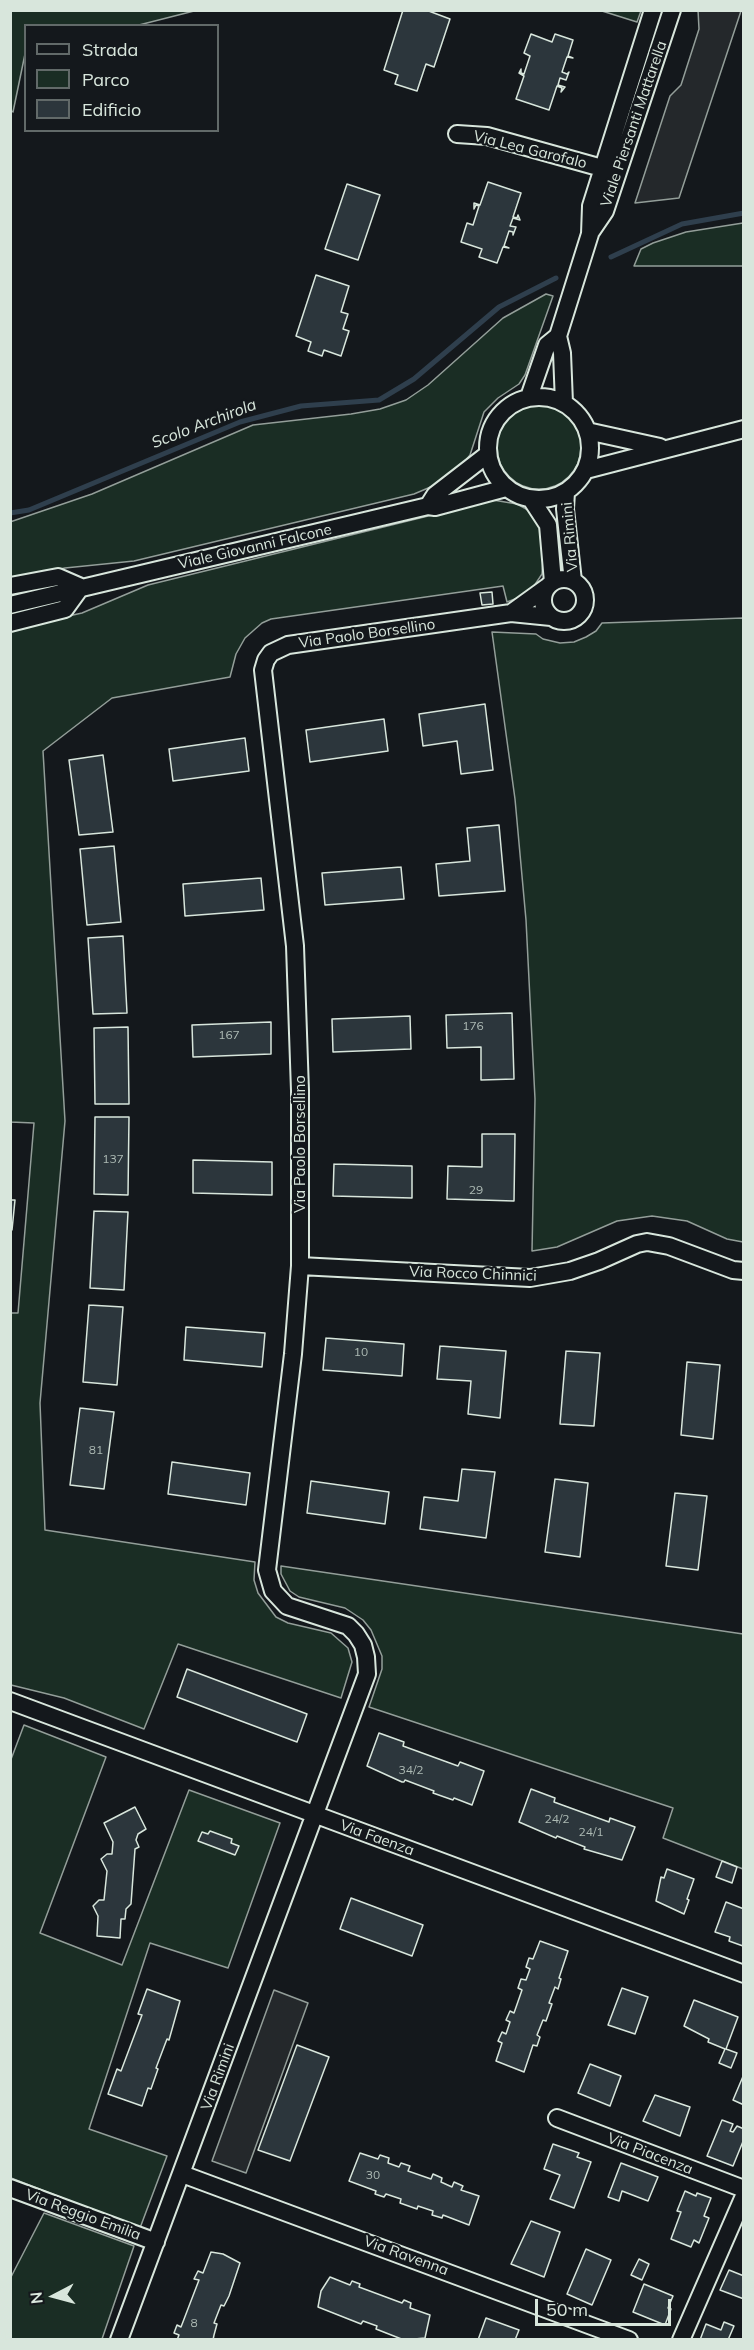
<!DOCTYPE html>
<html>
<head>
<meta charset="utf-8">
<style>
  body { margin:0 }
  #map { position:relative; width:754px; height:2350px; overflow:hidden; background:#14181c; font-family:Mulish,sans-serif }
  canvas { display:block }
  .frame { position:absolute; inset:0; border:12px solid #d8e6dc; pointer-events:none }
  .legend { position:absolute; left:24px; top:24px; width:195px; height:108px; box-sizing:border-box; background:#14181c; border:2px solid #626a69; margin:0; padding:8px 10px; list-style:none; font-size:18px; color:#d8e6dc }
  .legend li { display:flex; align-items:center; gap:12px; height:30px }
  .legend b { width:30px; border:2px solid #626a69 }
  .north { position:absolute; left:24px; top:2266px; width:60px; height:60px; -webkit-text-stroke:4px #14181c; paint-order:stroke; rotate:264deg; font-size:16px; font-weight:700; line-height:24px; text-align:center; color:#d8e6dc }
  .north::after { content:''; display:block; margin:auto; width:21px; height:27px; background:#d8e6dc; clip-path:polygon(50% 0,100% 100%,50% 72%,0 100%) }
  .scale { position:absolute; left:535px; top:2299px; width:136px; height:27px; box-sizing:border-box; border:3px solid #d8e6dc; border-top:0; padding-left:8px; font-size:18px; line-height:21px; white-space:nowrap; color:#d8e6dc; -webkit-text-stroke:4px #14181c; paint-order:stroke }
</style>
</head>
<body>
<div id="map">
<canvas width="754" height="2350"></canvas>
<div class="frame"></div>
<ul class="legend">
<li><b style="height:8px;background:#14181c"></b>Strada</li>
<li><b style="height:16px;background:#1a2d24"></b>Parco</li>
<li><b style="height:16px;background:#2c363c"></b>Edificio</li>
</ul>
<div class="north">N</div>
<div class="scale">50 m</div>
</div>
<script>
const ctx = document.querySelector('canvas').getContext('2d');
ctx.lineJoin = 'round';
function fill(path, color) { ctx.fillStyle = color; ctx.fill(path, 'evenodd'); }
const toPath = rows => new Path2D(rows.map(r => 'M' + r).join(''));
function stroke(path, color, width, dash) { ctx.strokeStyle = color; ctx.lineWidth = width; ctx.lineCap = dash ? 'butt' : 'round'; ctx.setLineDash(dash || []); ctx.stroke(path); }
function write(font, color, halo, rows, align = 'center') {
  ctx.font = font + ' Mulish,sans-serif'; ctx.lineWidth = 4.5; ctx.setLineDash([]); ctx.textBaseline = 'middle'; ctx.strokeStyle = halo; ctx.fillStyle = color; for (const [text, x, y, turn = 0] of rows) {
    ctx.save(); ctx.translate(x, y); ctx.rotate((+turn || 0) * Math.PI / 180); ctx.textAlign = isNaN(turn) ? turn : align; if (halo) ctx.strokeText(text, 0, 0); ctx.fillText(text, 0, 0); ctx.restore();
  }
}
const green = toPath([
  [10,11,11,10,194,11,139,25,26,26,25,54,13,112,10,110,10,11],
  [602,11,641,11,637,22,602,11],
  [743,223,743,266,634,266,641,249,653,243,686,232,743,223],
  [546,294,553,296,525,375,519,384,498,398,484,412,470,455,462,465,440,483,414,494,134,561,65,568,11,580,10,522,92,494,253,425,351,414,380,409,406,400,428,385,503,318,546,294],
  '497 447a42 42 0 1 1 84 0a42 42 0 1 1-84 0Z',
  [493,500,517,504,528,510,539,524,543,559,542,574,530,592,523,596,507,602,503,586,271,619,262,623,245,638,236,654,230,677,112,698,43,751,65,1121,40,1403,45,1530,255,1562,254,1580,258,1593,276,1617,288,1623,331,1633,348,1648,352,1662,341,1698,178,1644,144,1729,64,1698,11,1685,10,1313,18,1313,34,1123,10,1122,11,629,82,613,148,585,493,500],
  [743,618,743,1242,727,1239,687,1221,652,1216,617,1221,557,1247,532,1251,535,1099,526,920,515,799,492,632,536,634,543,639,560,643,574,642,586,637,596,631,602,623,743,618],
  [281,1566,743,1634,743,1869,663,1838,673,1808,369,1707,382,1669,382,1656,371,1630,363,1620,345,1608,299,1597,290,1591,281,1574,281,1566],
  [24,1725,106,1757,40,1933,122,1965,189,1790,280,1823,228,1968,150,1943,89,2129,167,2156,140,2228,11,2178,10,1762,24,1725],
  [44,2213,134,2246,102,2339,11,2339,11,2277,44,2213]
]);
fill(green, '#1a2d24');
stroke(green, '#939e99', 1.5);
const parking = toPath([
  [698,10,741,11,679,198,635,203,670,96,681,85,699,29,698,10],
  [274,1990,308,2003,246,2173,212,2161,274,1990]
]);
fill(parking, '#24282b');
stroke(parking, '#939e99', 1.5);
stroke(toPath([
  [611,257,682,224,744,213],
  [10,513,29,510,240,422,301,406,379,400,414,379,499,307,556,278]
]), '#2f3f4d', 5);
const building = toPath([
  [403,10,426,10,450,19,434,67,426,64,417,91,395,84,398,75,384,70,403,10],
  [531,34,552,42,555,34,573,40,568,56,573,58,567,57,562,72,567,74,569,72,566,80,560,78,558,85,565,87,561,92,562,88,557,86,549,110,516,99,524,76,519,73,521,69,521,73,524,74,530,56,524,53,531,34],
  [488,182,521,193,513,217,517,218,518,215,520,220,513,218,510,226,516,227,513,235,513,232,509,231,504,246,509,248,503,247,497,263,479,257,482,249,461,242,467,223,473,225,479,206,476,205,474,209,474,203,480,205,488,182],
  [347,184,380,195,358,260,325,249,347,184],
  [316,275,349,286,341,312,348,314,343,329,349,331,341,356,324,350,322,356,308,351,311,342,296,336,316,275],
  [492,592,493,604,482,605,480,593,492,592],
  [485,704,493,770,461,774,457,741,423,746,419,714,485,704],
  [384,719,388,751,310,762,306,730,384,719],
  [245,738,249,771,173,781,169,749,245,738],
  [103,755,113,832,79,835,69,760,103,755],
  [499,825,505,891,439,896,436,864,470,861,467,828,499,825],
  [114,846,121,922,87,925,80,849,114,846],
  [401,867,404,899,325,905,322,873,401,867],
  [261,878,264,910,185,916,183,884,261,878],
  [123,936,127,1013,93,1014,88,938,123,936],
  [512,1013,514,1079,481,1080,481,1047,447,1048,446,1015,512,1013],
  [410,1016,411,1049,333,1052,332,1019,410,1016],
  [271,1022,271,1054,193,1057,192,1025,271,1022],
  [128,1027,129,1104,95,1104,94,1028,128,1027],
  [95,1117,129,1117,128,1195,94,1194,95,1117],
  [482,1134,515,1134,514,1201,447,1199,448,1166,482,1167,482,1134],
  [193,1160,272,1162,272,1195,193,1193,193,1160],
  [334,1164,412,1166,412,1198,333,1196,334,1164],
  [10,1200,15,1200,12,1230,10,1230,10,1200],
  [94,1211,128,1212,124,1290,90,1288,94,1211],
  [89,1305,123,1307,117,1385,83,1382,89,1305],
  [186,1327,265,1333,262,1367,184,1360,186,1327],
  [326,1338,404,1344,402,1376,323,1370,326,1338],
  [440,1346,506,1351,500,1418,468,1414,471,1381,437,1379,440,1346],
  [566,1351,600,1353,594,1426,560,1424,566,1351],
  [687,1362,720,1365,713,1439,681,1435,687,1362],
  [80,1408,114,1412,104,1489,70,1485,80,1408],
  [172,1462,250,1473,246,1505,168,1494,172,1462],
  [462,1469,495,1472,486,1538,420,1529,424,1497,458,1501,462,1469],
  [555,1479,588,1483,580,1557,545,1552,555,1479],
  [311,1481,389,1492,385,1524,307,1513,311,1481],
  [675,1493,707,1496,698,1570,666,1566,675,1493],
  [187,1669,307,1714,297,1742,177,1697,187,1669],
  [379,1733,404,1742,403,1746,458,1766,460,1762,484,1771,472,1805,454,1798,453,1800,433,1793,434,1791,405,1780,404,1782,402,1782,367,1766,379,1733],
  [531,1789,555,1798,554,1802,609,1822,610,1818,635,1827,622,1860,584,1849,585,1847,557,1836,556,1838,519,1822,531,1789],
  [135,1807,146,1829,138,1834,136,1840,139,1847,135,1849,131,1904,126,1909,125,1919,121,1919,120,1938,97,1936,98,1916,93,1906,99,1900,104,1900,107,1871,101,1859,107,1854,112,1854,113,1842,104,1823,135,1807],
  [210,1831,232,1839,231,1843,239,1846,235,1855,198,1841,202,1832,208,1834,210,1831],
  [722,1861,737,1867,732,1883,716,1877,722,1861],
  [667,1869,694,1879,687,1899,689,1900,684,1914,656,1901,661,1877,664,1878,667,1869],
  [351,1898,423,1925,412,1956,340,1929,351,1898],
  [726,1902,744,1909,743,1946,729,1941,730,1937,715,1932,726,1902],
  [540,1941,568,1951,559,1978,561,1979,558,1989,555,1987,549,2003,552,2004,546,2021,543,2020,537,2035,540,2037,537,2046,533,2045,524,2072,496,2061,502,2043,498,2041,502,2032,506,2034,510,2022,506,2020,510,2011,514,2013,522,1990,518,1988,521,1979,526,1980,530,1969,526,1967,529,1958,533,1959,540,1941],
  [622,1988,648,1997,635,2034,608,2025,622,1988],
  [147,1989,180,2001,169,2040,167,2039,156,2068,158,2069,151,2089,148,2088,142,2106,108,2094,117,2069,121,2071,142,2015,138,2014,147,1989],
  [694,2000,738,2017,726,2049,737,2053,731,2068,719,2063,725,2049,708,2042,709,2039,684,2026,694,2000],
  [297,2045,329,2057,290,2161,258,2150,297,2045],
  [590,2064,621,2076,610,2106,578,2093,590,2064],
  [744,2074,744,2105,733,2100,744,2074],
  [655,2095,690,2107,680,2136,643,2121,655,2095],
  [722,2120,733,2124,730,2131,733,2132,737,2126,744,2129,744,2139,733,2166,707,2156,722,2120],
  [553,2144,579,2153,577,2157,591,2162,574,2208,550,2199,560,2175,544,2169,553,2144],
  [360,2153,378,2159,380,2155,389,2158,388,2163,399,2167,401,2163,410,2166,408,2171,431,2179,433,2174,442,2178,441,2182,452,2187,454,2182,463,2186,461,2190,479,2196,469,2225,443,2215,442,2218,432,2215,433,2211,418,2206,417,2209,400,2203,401,2199,386,2194,384,2197,375,2194,376,2191,349,2181,360,2153],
  [621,2163,658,2177,648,2201,622,2191,619,2201,608,2197,621,2163],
  [685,2191,696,2196,697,2193,711,2198,704,2216,709,2218,699,2243,694,2240,691,2247,671,2239,681,2212,677,2211,685,2191],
  [531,2221,560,2232,544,2277,511,2264,531,2221],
  [586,2249,611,2260,592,2305,567,2294,586,2249],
  [211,2252,223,2254,240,2263,229,2296,224,2306,221,2305,214,2323,217,2324,214,2335,213,2340,177,2340,179,2335,174,2333,177,2325,181,2327,199,2280,194,2279,198,2271,203,2273,211,2252],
  [639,2259,649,2264,642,2280,631,2275,639,2259],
  [729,2270,744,2276,744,2299,720,2290,729,2270],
  [330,2277,350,2285,352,2281,360,2284,359,2287,402,2303,404,2300,411,2303,410,2308,430,2315,425,2338,404,2340,376,2329,377,2326,363,2321,361,2324,318,2307,321,2291,330,2277],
  [644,2284,673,2296,668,2308,671,2309,665,2325,633,2312,644,2284],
  [486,2318,519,2330,515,2340,478,2340,486,2318],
  [724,2322,734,2326,728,2340,700,2340,706,2324,721,2330,724,2322]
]);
fill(building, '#2c363c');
stroke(building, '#d8e6dc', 1.5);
const minor = toPath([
  [457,134,487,136,602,168],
  [590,233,605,211,672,10],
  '488 448a51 51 0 1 1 102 0a51 51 0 1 1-102 0Z',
  [529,397,547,345,558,336],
  [564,403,562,353,558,336,590,234,591,206,653,10],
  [587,431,660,447],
  [586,470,744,429],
  [566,492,565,509,573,581],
  [531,499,548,525,553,582],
  [428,506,435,495,488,454],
  '543 600a21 21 0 1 1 42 0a21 21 0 1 1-42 0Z',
  [10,586,58,577,81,587],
  [547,587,511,613,551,617],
  [10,605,428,506,435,507,506,488],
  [10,623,65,609,81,587],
  [300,1266,530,1278,570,1271,599,1261,637,1244,647,1242,669,1246,733,1270,744,1271],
  [10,1701,744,1974],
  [557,2118,744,2189],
  [182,2174,629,2340],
  [10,2188,156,2242],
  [119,2340,367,1674,366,1657,363,1645,356,1634,348,1626,287,1606,273,1591,267,1570,293,1354,300,1266,300,1091,295,946,263,670,266,660,271,653,288,645,511,613],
  [681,2340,744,2196]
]);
stroke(minor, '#d8e6dc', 20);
stroke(minor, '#14181c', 16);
write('12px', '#adbab4', null, [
  ["176",473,1026],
  ["167",229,1035],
  ["137",113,1159],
  ["29",476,1190],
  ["10",361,1352],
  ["81",96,1450],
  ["34/2",411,1770],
  ["24/2",557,1819],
  ["24/1",591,1832],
  ["30",373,2175],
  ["8",194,2323]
]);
write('15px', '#d8e6dc', '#14181c', [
  ["Viale Piersanti Mattarella",634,124,-71],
  ["Via Lea Garofalo",530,150,14],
  ["Via Rimini",570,537,-95],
  ["Viale Giovanni Falcone",255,547,-13],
  ["Via Paolo Borsellino",367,634,-8],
  ["Via Paolo Borsellino",300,1144,-90],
  ["Via Rocco Chinnici",473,1274,2],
  ["Via Faenza",377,1838,20],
  ["Via Rimini",218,2077,-70],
  ["Via Piacenza",650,2154,21],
  ["Via Reggio Emilia",83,2215,20],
  ["Via Ravenna",406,2256,20]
]);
write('italic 16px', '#d8e6dc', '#14181c', [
  ["Scolo Archirola",204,424,-21]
]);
</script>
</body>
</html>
